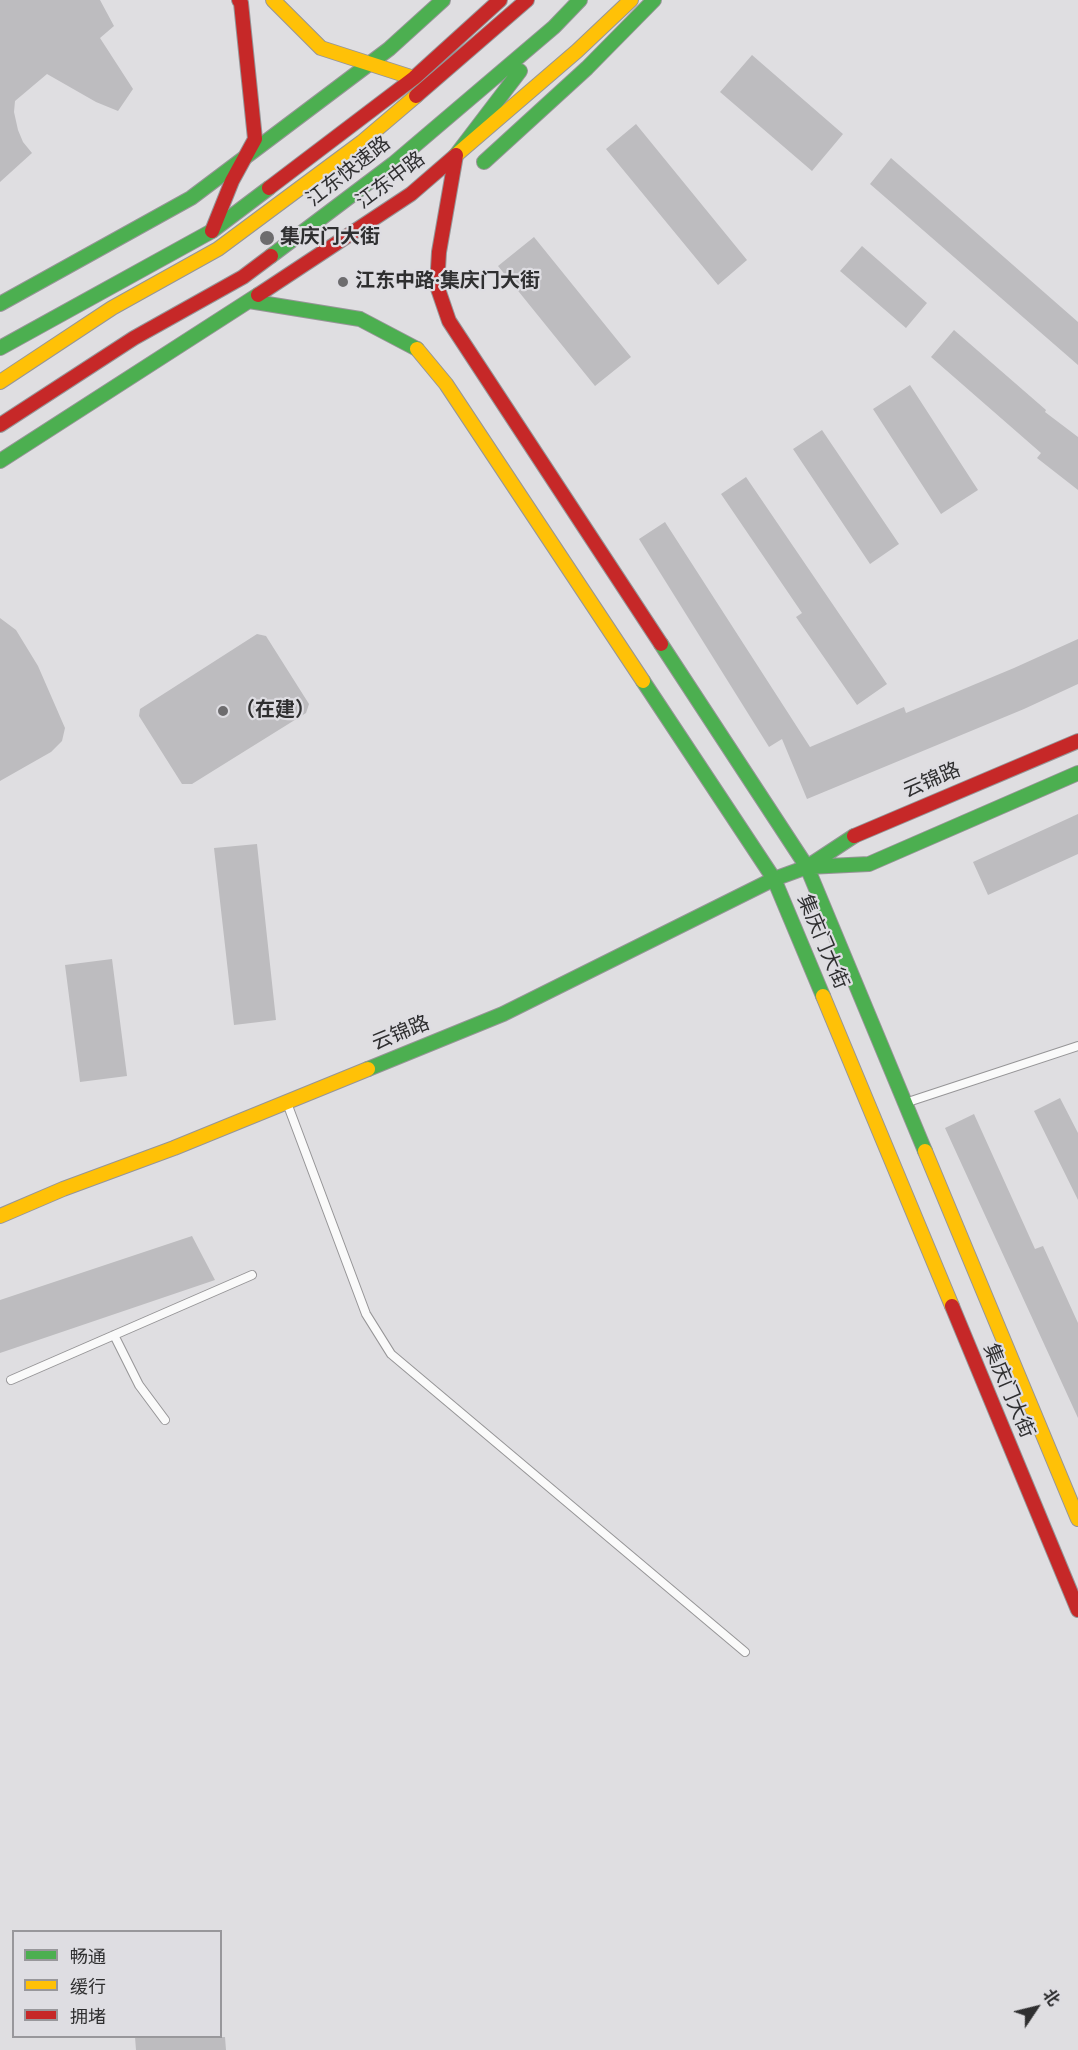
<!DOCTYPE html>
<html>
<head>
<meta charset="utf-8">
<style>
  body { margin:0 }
  #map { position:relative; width:1078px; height:2050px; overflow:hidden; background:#dfdee1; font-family:"DM Sans","Noto Sans SC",sans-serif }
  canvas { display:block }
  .legend { position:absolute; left:12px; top:1930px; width:210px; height:108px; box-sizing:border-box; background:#dedde2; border:2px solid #98979b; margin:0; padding:8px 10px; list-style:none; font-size:18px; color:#2f2f30 }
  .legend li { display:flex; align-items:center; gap:12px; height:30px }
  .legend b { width:30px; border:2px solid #98979b }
  .north { position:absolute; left:1006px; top:1978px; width:60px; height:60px; -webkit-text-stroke:4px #dedde2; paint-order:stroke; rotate:55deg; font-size:16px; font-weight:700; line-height:24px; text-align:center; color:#2f2f30 }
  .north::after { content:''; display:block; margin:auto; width:21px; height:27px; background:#2f2f30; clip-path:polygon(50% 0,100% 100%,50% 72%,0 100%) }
</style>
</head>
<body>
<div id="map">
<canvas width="1078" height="2050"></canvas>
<ul class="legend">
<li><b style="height:8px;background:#4caf50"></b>畅通</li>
<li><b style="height:8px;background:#ffc107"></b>缓行</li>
<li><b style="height:8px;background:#c62828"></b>拥堵</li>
</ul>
<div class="north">北</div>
</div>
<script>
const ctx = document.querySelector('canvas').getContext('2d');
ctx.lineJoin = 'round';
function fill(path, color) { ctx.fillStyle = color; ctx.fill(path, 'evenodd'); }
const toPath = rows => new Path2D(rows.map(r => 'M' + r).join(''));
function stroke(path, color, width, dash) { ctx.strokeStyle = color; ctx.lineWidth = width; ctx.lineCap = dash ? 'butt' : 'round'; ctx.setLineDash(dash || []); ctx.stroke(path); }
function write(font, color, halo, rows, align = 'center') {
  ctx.font = font + ' "DM Sans","Noto Sans SC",sans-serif'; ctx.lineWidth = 4.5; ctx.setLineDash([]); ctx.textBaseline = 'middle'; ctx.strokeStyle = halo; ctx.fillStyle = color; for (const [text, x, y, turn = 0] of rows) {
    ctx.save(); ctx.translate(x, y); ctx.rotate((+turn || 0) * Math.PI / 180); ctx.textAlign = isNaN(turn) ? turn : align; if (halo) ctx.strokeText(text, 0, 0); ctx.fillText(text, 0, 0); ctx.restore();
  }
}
fill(toPath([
  [0,0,100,0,114,26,100,38,133,89,118,111,96,102,47,74,15,101,14,112,18,130,23,142,32,153,0,182],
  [752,55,843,134,812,171,720,92],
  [636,124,747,260,718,285,606,149],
  [891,158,1078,322,1078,365,870,184],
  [534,237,631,357,595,386,498,266],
  [862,246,927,303,906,328,840,271],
  [954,330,1046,410,1045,412,1078,437,1078,490,1037,458,1041,453,931,357],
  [910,385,978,490,941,514,873,409],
  [822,430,899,544,870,564,793,449],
  [746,477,887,684,857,705,796,617,802,613,721,494],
  [665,522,810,747,904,707,906,713,1014,668,1078,639,1078,684,1024,709,807,799,782,739,769,747,639,539],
  [0,618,16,630,38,666,65,728,62,741,51,752,0,781],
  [257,634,266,636,309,704,306,713,192,784,182,784,139,716,140,709],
  [1078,814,1078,854,988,895,973,862],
  [257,844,276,1020,234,1025,214,848],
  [112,959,127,1076,80,1082,65,965],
  [1060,1098,1078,1133,1078,1200,1034,1111],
  [974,1114,1035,1249,1043,1246,1078,1323,1078,1418,945,1128],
  [192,1236,215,1280,0,1353,0,1300],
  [135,2037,225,2037,226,2050,136,2050]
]), '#bdbcbf');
const lane = toPath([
  [908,1102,1078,1046],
  [287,1103,366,1314,391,1354,745,1652],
  [114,1335,139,1385,165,1420],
  [11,1380,252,1275]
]);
const fast = toPath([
  [456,155,520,71],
  [484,162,587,68,654,0],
  [271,256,393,164,554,27,580,0],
  [249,301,360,319,417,349],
  [0,304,191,198,389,49,443,0],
  [0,348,212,231,269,188],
  [0,461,258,295],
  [661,644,807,867,925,1151],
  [643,681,774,879,823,996],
  [808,867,869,864,1078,773],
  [368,1069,503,1014,774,879,807,867,854,836]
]);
const slow = toPath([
  [273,0,321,48,414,78],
  [455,156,577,51,631,0],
  [417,349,446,384,643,681],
  [0,382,112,308,218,249,362,142,416,96],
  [823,996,952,1306],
  [925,1151,1078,1519],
  [0,1216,63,1189,174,1148,368,1069]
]);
const jam = toPath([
  [416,96,527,0],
  [269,188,414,78,500,0],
  [212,231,232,181,255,139,241,3,239,0],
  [258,295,411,194,455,156],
  [449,321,661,644],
  [449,321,437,286,439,252,456,155],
  [0,425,134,338,243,277,271,256],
  [854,836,1078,741],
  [952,1306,1078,1610]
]);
stroke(lane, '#969597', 10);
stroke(fast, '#969597', 16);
stroke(slow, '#969597', 16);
stroke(jam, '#969597', 16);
stroke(lane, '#fafafa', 8);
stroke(fast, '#4caf50', 14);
stroke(slow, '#ffc107', 14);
stroke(jam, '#c62828', 14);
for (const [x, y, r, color] of [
  [267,238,8,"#6d6c6e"],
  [343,282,6,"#6d6c6e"],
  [223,711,6,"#6d6c6e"]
]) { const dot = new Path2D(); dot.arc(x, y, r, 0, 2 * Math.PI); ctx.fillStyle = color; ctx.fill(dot); stroke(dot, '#dedde2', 2); }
write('20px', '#2f2f30', '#dedde2', [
  ["江东快速路",349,172,-38],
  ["江东中路",391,181,-37],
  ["云锦路",932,781,-23],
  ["集庆门大街",822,942,67],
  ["云锦路",401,1034,-22],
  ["集庆门大街",1008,1391,67]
]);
write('bold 20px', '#2f2f30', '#dedde2', [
  ["集庆门大街",280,238],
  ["江东中路·集庆门大街",355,282],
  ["（在建）",235,711]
], 'left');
</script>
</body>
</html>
